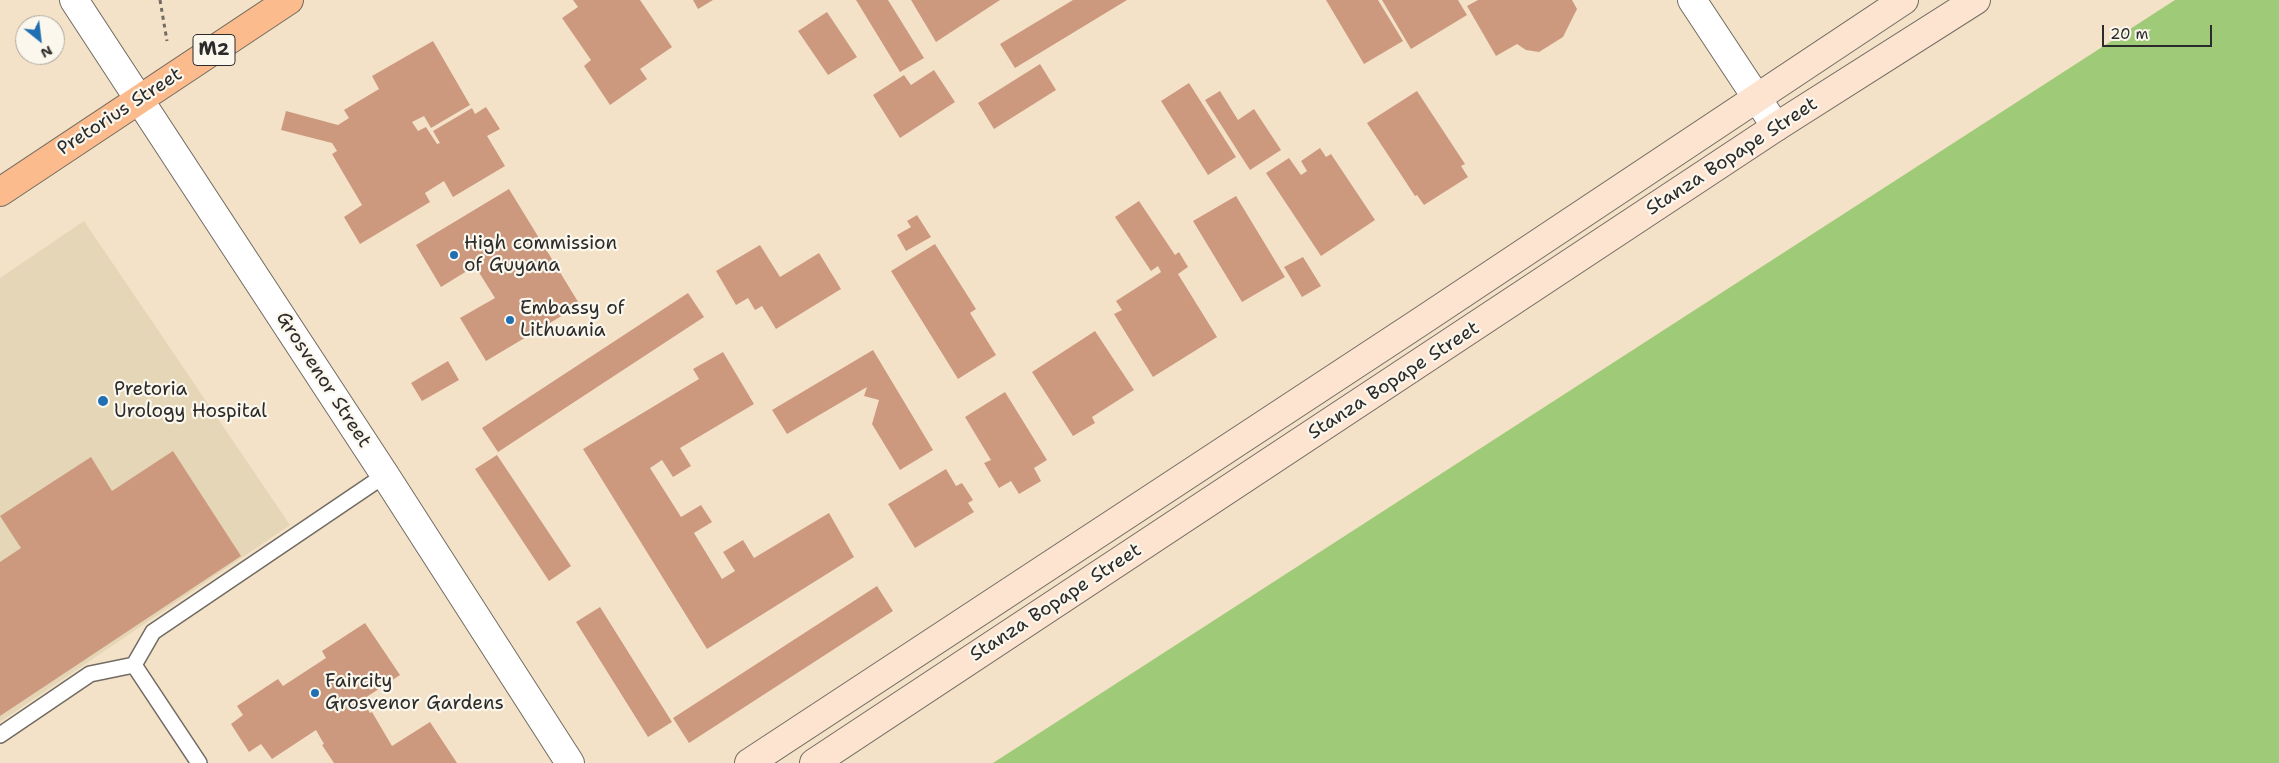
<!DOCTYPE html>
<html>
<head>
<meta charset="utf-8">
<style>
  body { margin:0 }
  #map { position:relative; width:2279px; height:763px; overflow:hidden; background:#f4e2c8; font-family:"Shantell Sans",sans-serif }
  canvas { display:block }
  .north { position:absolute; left:15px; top:15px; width:50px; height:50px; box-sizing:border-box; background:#fbf7ec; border:1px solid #a8a59f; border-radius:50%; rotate:151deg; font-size:14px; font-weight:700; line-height:20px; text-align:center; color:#2b2b2b }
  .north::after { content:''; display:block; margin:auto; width:18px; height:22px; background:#1f6fb2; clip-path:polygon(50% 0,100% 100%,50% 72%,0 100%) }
  .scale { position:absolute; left:2102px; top:25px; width:110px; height:22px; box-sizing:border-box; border:2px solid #2b2b2b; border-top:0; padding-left:6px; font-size:15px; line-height:18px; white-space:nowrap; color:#2b2b2b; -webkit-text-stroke:4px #fbf7ec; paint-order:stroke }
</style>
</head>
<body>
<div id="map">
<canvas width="2279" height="763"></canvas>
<div class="north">N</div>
<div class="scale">20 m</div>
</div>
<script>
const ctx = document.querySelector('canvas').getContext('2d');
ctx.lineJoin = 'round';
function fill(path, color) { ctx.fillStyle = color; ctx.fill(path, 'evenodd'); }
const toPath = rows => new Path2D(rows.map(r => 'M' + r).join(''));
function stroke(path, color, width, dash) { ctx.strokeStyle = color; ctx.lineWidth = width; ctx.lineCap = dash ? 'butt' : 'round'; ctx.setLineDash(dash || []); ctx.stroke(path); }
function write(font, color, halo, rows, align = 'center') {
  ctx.font = font + ' "Shantell Sans",sans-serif'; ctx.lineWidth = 4.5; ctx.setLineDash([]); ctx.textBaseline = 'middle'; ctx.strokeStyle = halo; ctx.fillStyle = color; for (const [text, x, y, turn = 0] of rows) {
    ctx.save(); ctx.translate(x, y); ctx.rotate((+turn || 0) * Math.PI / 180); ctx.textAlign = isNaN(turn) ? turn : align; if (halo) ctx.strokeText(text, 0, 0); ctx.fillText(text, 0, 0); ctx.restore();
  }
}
fill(toPath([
  [84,221,290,525,0,722,0,278]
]), '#e5d6b7');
fill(toPath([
  [2175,0,2279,0,2279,763,993,763]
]), '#9fca77');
fill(toPath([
  [573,0,640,0,672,47,640,69,647,79,610,105,584,66,591,60,562,18,578,7],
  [693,0,713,0,698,9],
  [856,0,888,0,924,58,900,72],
  [911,0,1000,0,936,42],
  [1073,0,1127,0,1015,68,1000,44],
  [1326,0,1378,0,1403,41,1364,64],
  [1382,0,1458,0,1467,15,1411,49],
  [1478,0,1572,0,1577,9,1563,37,1539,52,1526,50,1517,44,1496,56,1467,6],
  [827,12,857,57,828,75,798,31],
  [433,41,470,105,431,128,424,116,412,122,418,131,426,127,437,144,440,143,433,131,472,108,475,114,486,107,500,129,487,136,505,166,453,197,444,181,425,193,430,202,360,244,344,217,362,205,332,154,337,151,332,143,281,130,286,111,338,125,349,118,344,110,379,89,372,76],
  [1040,64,1056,90,994,129,978,103],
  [934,70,955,102,900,138,873,95,904,75,911,85],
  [1189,83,1236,157,1208,175,1161,101],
  [1220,91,1238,120,1254,109,1281,150,1250,170,1205,100],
  [1417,91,1465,164,1461,166,1468,177,1424,205,1417,195,1415,196,1367,123],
  [1320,148,1326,157,1331,154,1375,220,1321,256,1266,173,1289,158,1301,175,1307,171,1301,161],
  [509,189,580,305,486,361,460,318,495,298,475,266,441,287,416,245],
  [1236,196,1285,277,1242,302,1193,221],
  [1139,201,1175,255,1179,252,1188,267,1178,274,1217,337,1153,377,1114,314,1122,310,1116,301,1161,272,1158,266,1151,271,1115,217],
  [917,215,931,237,906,251,897,235,911,227,907,221],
  [935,244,976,309,970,313,996,355,958,379,891,271],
  [760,245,780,277,819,253,841,289,776,329,762,306,755,310,748,298,736,305,716,271],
  [1303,257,1321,286,1302,297,1284,267],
  [688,293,704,317,498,452,482,428],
  [1095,331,1134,390,1092,417,1095,423,1073,436,1032,372],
  [873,350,933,450,900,470,872,424,879,400,864,396,867,387,787,434,772,410],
  [723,352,754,404,680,448,691,466,673,477,662,460,650,468,681,517,701,505,712,522,694,533,722,579,735,571,723,552,743,540,754,558,829,513,854,557,707,649,583,449,699,379,693,369],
  [448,361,459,380,422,401,411,383],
  [1005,392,1047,460,1034,468,1041,481,1019,494,1011,481,999,488,984,463,991,460,965,417],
  [173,451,241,556,0,716,0,562,21,548,0,516,91,457,112,491],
  [497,455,571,566,549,581,475,469],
  [946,469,956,486,962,483,973,500,968,503,974,512,915,548,888,504],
  [877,586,893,611,689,743,673,718],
  [600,607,672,722,648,737,576,622],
  [365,623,400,675,362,700,370,713,372,712,392,746,430,722,457,763,334,763,322,745,324,744,316,730,272,759,261,744,249,752,231,724,243,715,237,706,278,679,283,686,326,658,322,651]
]), '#cc997f');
const service = toPath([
  [134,665,153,632,385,475],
  [0,735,90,674,134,665,199,763]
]);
const minor = toPath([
  [74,0,385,475,570,763],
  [1692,0,1776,127]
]);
const secondary = toPath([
  [749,763,1420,322,1904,0],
  [814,763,1776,127,1976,0]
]);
const primary = toPath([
  [0,192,289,0]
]);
stroke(service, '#716b62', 18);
stroke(minor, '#716b62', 30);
stroke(secondary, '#716b62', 30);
stroke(primary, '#716b62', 30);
stroke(toPath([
  [160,0,167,41]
]), '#716b62', 3, [4, 4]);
stroke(service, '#fff', 15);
stroke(minor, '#fff', 28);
stroke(secondary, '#fde4d1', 28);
stroke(primary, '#fbbb8c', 28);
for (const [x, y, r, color] of [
  [454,255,5,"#1f6fb2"],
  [510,320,5,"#1f6fb2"],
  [103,401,6,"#1f6fb2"],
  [315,693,5,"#1f6fb2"]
]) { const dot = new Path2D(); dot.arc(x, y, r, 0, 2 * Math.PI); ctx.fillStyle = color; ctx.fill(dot); stroke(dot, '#fbf7ec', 2); }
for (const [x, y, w] of [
  [214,50,42]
]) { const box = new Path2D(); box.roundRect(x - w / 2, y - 15.5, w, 31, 4); ctx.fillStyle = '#fbf7ec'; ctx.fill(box); stroke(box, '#2b2b2b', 1); }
write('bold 18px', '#2b2b2b', null, [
  ["M2",214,50]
]);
write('19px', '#2b2b2b', '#fbf7ec', [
  ["Pretorius Street",120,112,-33],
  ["Stanza Bopape Street",1732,157,-33],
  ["Grosvenor Street",323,380,57],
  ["Stanza Bopape Street",1394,381,-33],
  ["Stanza Bopape Street",1056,603,-33]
]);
write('19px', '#2b2b2b', '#fbf7ec', [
  ["High commission",464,244],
  ["of Guyana",464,266],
  ["Embassy of",520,309],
  ["Lithuania",520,331],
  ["Pretoria",114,390],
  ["Urology Hospital",114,412],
  ["Faircity",325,682],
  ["Grosvenor Gardens",325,704]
], 'left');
</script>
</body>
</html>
